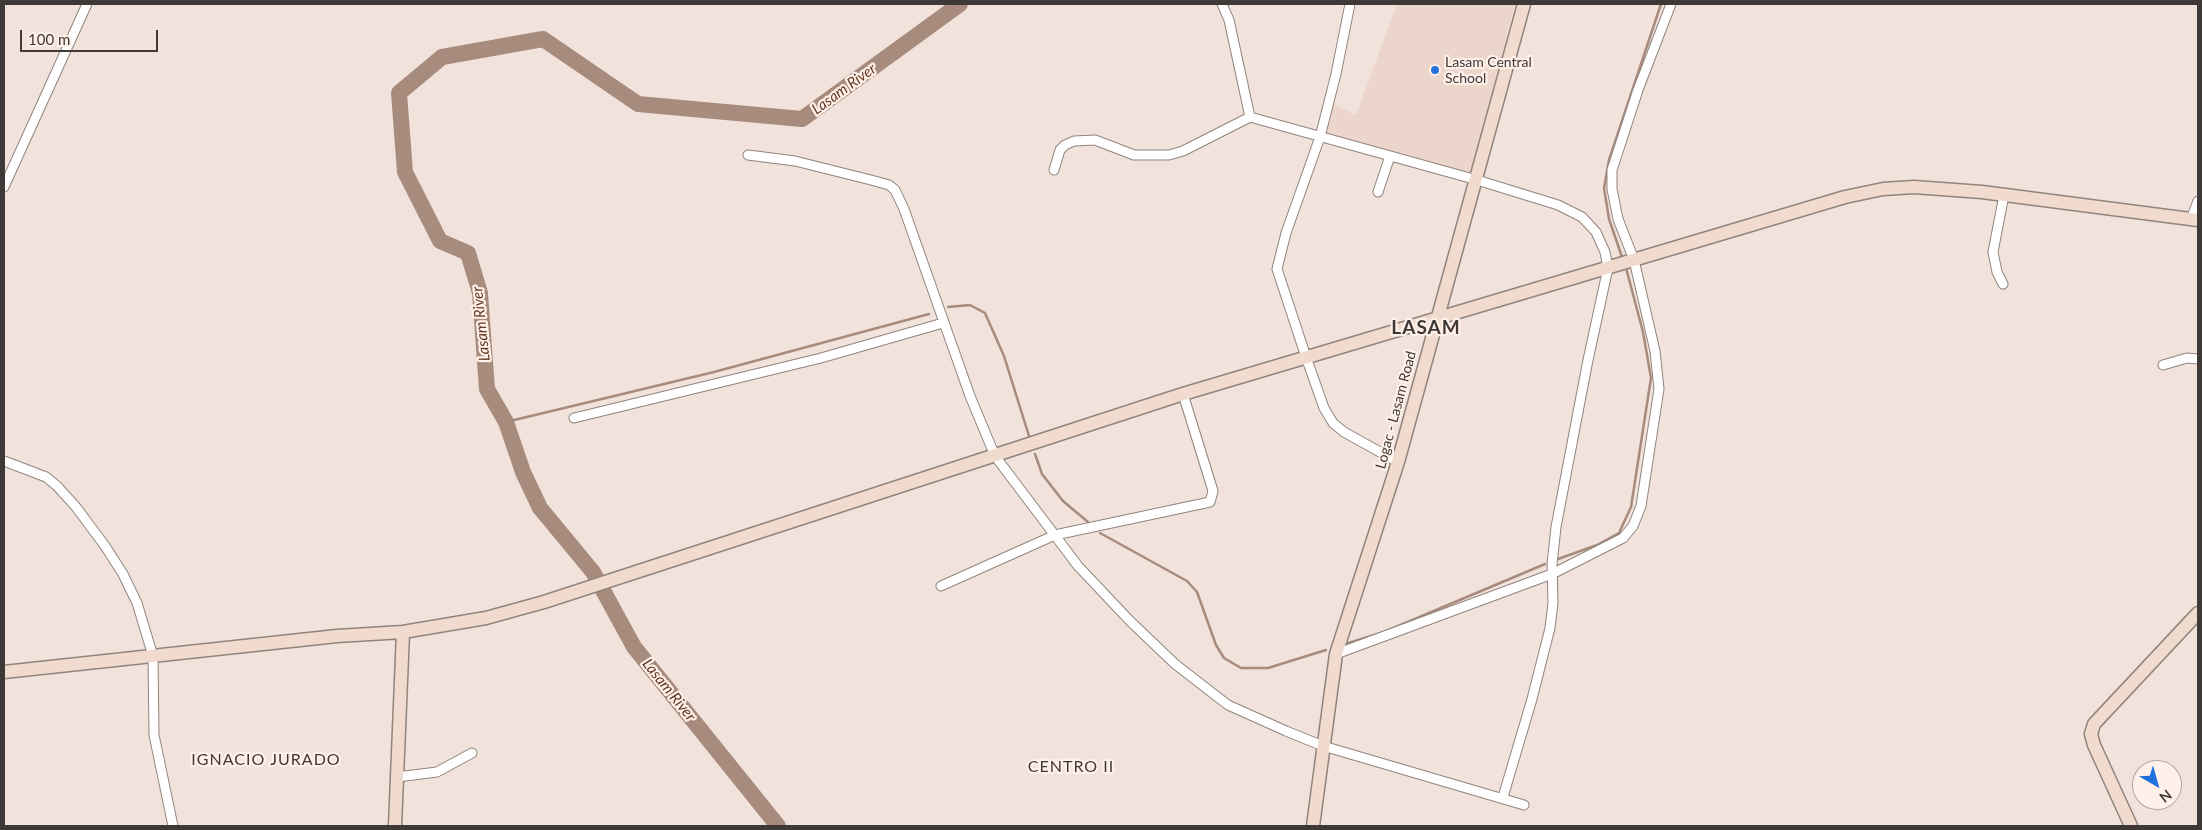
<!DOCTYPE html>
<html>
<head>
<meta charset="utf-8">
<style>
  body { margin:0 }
  #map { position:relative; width:2202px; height:830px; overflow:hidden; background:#f1e3dc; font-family:Lato,sans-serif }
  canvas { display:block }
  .frame { position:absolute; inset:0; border:5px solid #3e3936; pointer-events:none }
  .north { position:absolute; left:2132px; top:760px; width:50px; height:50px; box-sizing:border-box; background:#fff0e9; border:1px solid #b2a7a1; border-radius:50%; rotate:142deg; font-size:14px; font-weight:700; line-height:20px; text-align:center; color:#3e3936 }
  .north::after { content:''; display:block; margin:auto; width:18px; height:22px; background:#2170db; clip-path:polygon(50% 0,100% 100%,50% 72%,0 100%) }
  .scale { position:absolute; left:20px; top:30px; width:138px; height:22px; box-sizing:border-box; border:2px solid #3e3936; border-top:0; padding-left:6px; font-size:15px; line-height:18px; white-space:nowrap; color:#3e3936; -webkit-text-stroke:4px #fff0e9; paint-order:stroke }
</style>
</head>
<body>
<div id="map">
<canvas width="2202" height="830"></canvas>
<div class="frame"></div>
<div class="north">N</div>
<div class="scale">100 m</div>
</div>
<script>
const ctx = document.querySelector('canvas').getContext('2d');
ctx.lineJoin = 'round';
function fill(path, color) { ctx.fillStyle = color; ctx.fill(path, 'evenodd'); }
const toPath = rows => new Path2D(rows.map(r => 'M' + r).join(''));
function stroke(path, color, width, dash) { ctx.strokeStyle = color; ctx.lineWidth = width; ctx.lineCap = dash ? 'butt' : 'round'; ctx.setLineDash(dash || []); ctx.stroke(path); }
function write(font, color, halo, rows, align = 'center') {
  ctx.font = font + ' Lato,sans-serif'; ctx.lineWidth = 4.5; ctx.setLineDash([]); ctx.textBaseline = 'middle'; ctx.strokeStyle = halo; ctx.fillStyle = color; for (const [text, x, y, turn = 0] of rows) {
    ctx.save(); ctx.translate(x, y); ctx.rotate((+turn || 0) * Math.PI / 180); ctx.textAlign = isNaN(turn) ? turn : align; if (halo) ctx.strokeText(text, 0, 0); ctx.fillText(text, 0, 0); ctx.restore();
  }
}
fill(toPath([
  [1397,4,1515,4,1471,173,1322,135,1330,102,1356,115]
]), '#ecd6cc');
stroke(toPath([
  [1622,257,1609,219,1604,188,1609,160,1661,4],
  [948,307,970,305,985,313,1004,356,1029,436],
  [506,422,714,372,929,314],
  [1035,454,1042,474,1063,501,1088,522],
  [1100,533,1187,581,1197,592,1216,645,1224,658,1241,668,1268,668,1326,650],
  [1558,559,1597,545,1619,533,1631,507,1651,378,1643,332,1626,268],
  [1345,644,1384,632,1545,564]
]), '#a78b7c', 2.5);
stroke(toPath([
  [778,826,634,647,593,572,540,508,523,472,506,422,487,389,480,293,468,253,440,241,405,172,399,93,442,57,543,39,638,104,802,119,960,4]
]), '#a78b7c', 16);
const street = toPath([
  [1222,4,1229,20,1250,117,1477,180,1558,205,1582,217,1596,232,1605,252,1608,268,1588,360,1556,527,1552,564,1553,603,1550,628,1532,699,1503,797],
  [1350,4,1336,74,1320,137,1286,233,1277,269,1306,357,1324,408,1333,423,1344,432,1398,462],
  [748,155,795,161,871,180,889,185,895,190,904,209,970,396,995,456,1078,566,1130,621,1175,664,1228,705,1286,731,1323,746,1524,805],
  [1054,170,1060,150,1065,145,1074,141,1095,140,1134,155,1169,155,1183,151,1250,117],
  [4,187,87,4],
  [1378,192,1390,156],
  [2191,219,2198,201],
  [2003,284,1997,272,1993,252,2004,195],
  [2163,365,2187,358,2198,359],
  [574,418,821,358,943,323],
  [4,461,46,477,57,486,76,507,105,546,123,574,137,603,153,656,154,735,173,826],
  [941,586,1055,535,1210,502,1213,491,1183,394],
  [1336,654,1552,574,1623,538,1633,526,1641,506,1659,389,1655,351,1634,260,1618,219,1612,189,1612,170,1638,90,1671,4],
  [397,777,437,772,472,753]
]);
const secondary = toPath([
  [4,672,337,636,403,632],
  [395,826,403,632,486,618,544,602,1183,394,1845,197,1883,189,1914,187,1982,192,2198,220],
  [1313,826,1336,654,1398,462,1524,4],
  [2131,826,2094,745,2091,734,2094,724,2198,613]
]);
stroke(street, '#91847d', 11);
stroke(secondary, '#91847d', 15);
stroke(street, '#fff', 9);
stroke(secondary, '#f1dace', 12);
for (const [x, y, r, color] of [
  [1435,70,5,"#2170db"]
]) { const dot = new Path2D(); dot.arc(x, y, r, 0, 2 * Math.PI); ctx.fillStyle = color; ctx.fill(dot); stroke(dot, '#fff0e9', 2); }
write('14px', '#3e3936', '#fff0e9', [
  ["Lasam Central",1445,62],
  ["School",1445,78]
], 'left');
write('14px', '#3e3936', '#fff0e9', [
  ["Logac - Lasam Road",1396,410,-75]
]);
write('italic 15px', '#623720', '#fff0e9', [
  ["Lasam River",844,89,-36],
  ["Lasam River",481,324,-96],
  ["Lasam River",669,690,51]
]);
ctx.letterSpacing = '1px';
write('16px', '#3e3936', '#fff0e9', [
  ["IGNACIO JURADO",266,760],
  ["CENTRO II",1071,767]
]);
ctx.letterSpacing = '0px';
ctx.letterSpacing = '1px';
write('bold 19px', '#3e3936', '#fff0e9', [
  ["LASAM",1426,328]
]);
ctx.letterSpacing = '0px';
</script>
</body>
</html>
